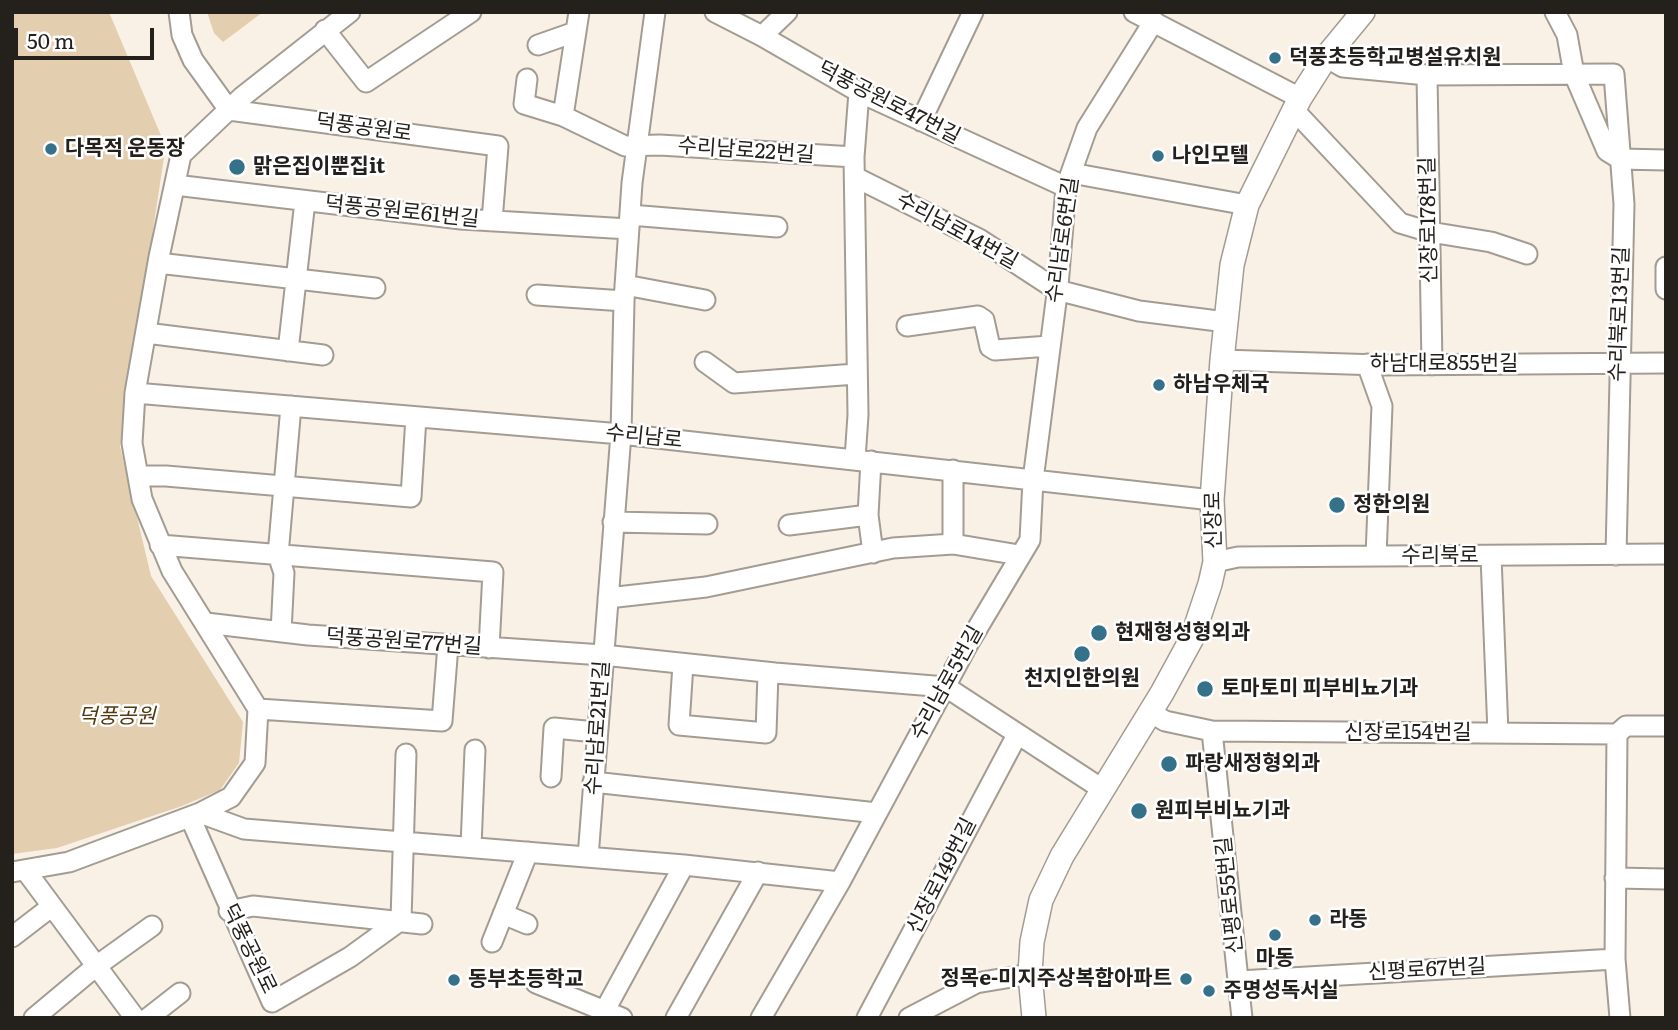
<!DOCTYPE html>
<html>
<head>
<meta charset="utf-8">
<style>
  body { margin:0 }
  #map { position:relative; width:1678px; height:1030px; overflow:hidden; background:#f9f1e6; font-family:Literata,serif }
  canvas { display:block }
  .frame { position:absolute; inset:0; border:14px solid #24211d; pointer-events:none }
  .scale { position:absolute; left:14px; top:28px; width:140px; height:32px; box-sizing:border-box; border:4px solid #24211d; border-top:0; padding-left:9px; font-size:21px; line-height:24px; white-space:nowrap; color:#24211d; -webkit-text-stroke:5px #fff; paint-order:stroke }
</style>
</head>
<body>
<div id="map">
<canvas width="1678" height="1030"></canvas>
<div class="frame"></div>
<div class="scale">50 m</div>
</div>
<script>
const ctx = document.querySelector('canvas').getContext('2d');
ctx.lineJoin = 'round';
function fill(path, color) { ctx.fillStyle = color; ctx.fill(path, 'evenodd'); }
const toPath = rows => new Path2D(rows.map(r => 'M' + r).join(''));
function stroke(path, color, width, dash) { ctx.strokeStyle = color; ctx.lineWidth = width; ctx.lineCap = dash ? 'butt' : 'round'; ctx.setLineDash(dash || []); ctx.stroke(path); }
function write(font, color, halo, rows, align = 'center') {
  ctx.font = font + ' Literata,"Noto Sans KR",serif'; ctx.lineWidth = 5; ctx.setLineDash([]); ctx.textBaseline = 'middle'; ctx.strokeStyle = halo; ctx.fillStyle = color; for (const [text, x, y, turn = 0] of rows) {
    ctx.save(); ctx.translate(x, y); ctx.rotate((+turn || 0) * Math.PI / 180); ctx.textAlign = isNaN(turn) ? turn : align; if (halo) ctx.strokeText(text, 0, 0); ctx.fillText(text, 0, 0); ctx.restore();
  }
}
fill(toPath([
  [12,12,109,12,162,138,165,151,120,446,151,576,243,722,239,763,220,790,182,806,57,848,12,854],
  [207,12,263,12,223,42,214,33]
]), '#e3ceaf');
const minor = toPath([
  [179,12,182,35,193,60,229,110,498,146,492,221],
  [715,12,762,36,859,92,1066,187],
  [1134,12,1300,98],
  [1555,12,1567,35,1574,74,1607,151,1620,159,1666,160],
  [325,30,366,82,471,12],
  [762,36,787,12],
  [538,45,575,32],
  [1326,57,1343,67,1427,75,1614,74,1624,204,1616,555],
  [1427,75,1432,365],
  [527,79,524,104,563,116,625,146,660,145,854,157],
  [1293,109,1400,223,1430,232,1491,242,1527,254],
  [563,116,579,12],
  [921,121,973,12],
  [1071,173,1247,205],
  [855,177,979,239,1057,290,1139,311,1226,322],
  [175,185,461,219,629,229],
  [630,215,777,227],
  [158,263,375,288],
  [1666,267,1666,289],
  [625,285,705,300],
  [537,295,624,301],
  [907,326,978,316,984,320,990,347,995,350,1049,346],
  [146,333,323,355],
  [288,351,305,201],
  [1222,360,1379,365,1666,363],
  [705,362,734,383,856,374],
  [1367,364,1382,406,1376,556],
  [135,393,621,434,1212,500],
  [855,459,858,415,854,157,859,92],
  [871,461,868,515,873,553],
  [953,470,953,544],
  [138,476,166,476,411,497,416,417],
  [613,522,707,524],
  [789,525,868,515],
  [160,545,493,572,489,648],
  [1491,556,1498,733],
  [1215,562,1238,557,1666,554],
  [608,598,706,587,893,548,953,544,1019,555],
  [206,623,308,635,603,655,775,673,946,687,1102,789],
  [281,632,284,573,278,555,291,406],
  [683,664,679,725,766,733,768,673],
  [258,709,442,721,448,645],
  [1150,712,1165,721,1212,731,1617,734,1626,726,1666,726],
  [1212,731,1242,1018],
  [1617,734,1615,959,1620,1018],
  [551,777,554,728,596,732],
  [593,782,877,813],
  [200,813,244,829,684,865,840,882],
  [190,817,272,1002,350,957,401,920],
  [471,846,475,750],
  [588,857,621,434,624,301,632,183,655,12],
  [26,871,135,1018],
  [12,872,69,862,200,813,231,797,255,763,258,709,172,571,142,499,132,443,135,393,159,257,181,155,242,97,350,12],
  [1615,878,1666,879],
  [229,911,253,906,422,924],
  [503,914,527,924],
  [401,920,406,754],
  [12,937,51,907],
  [492,942,528,852],
  [1239,981,1615,959],
  [536,983,622,1018],
  [605,1010,684,865],
  [34,1018,95,967,152,926],
  [148,1018,180,993],
  [676,1018,758,872],
  [761,1018,840,882,968,644,1030,540,1033,480,1058,286,1066,187,1087,128,1154,21],
  [867,1018,1017,735],
  [909,1018,976,983,1030,974]
]);
const tertiary = toPath([
  [1034,1018,1030,974,1032,942,1041,900,1062,856,1162,693,1192,638,1210,584,1215,562,1212,500,1222,360,1232,265,1247,205,1300,98,1326,57,1363,12]
]);
stroke(minor, '#a39c92', 23);
stroke(tertiary, '#a39c92', 26);
stroke(minor, '#fff', 19);
stroke(tertiary, '#fff', 23);
for (const [x, y, r, color] of [
  [1275,58,7,"#357189"],
  [51,149,7,"#357189"],
  [1158,156,7,"#357189"],
  [237,167,9,"#357189"],
  [1159,385,7,"#357189"],
  [1337,505,9,"#357189"],
  [1099,633,9,"#357189"],
  [1082,654,9,"#357189"],
  [1205,689,9,"#357189"],
  [1169,764,9,"#357189"],
  [1139,811,9,"#357189"],
  [1315,920,7,"#357189"],
  [1275,935,7,"#357189"],
  [1186,979,7,"#357189"],
  [454,980,7,"#357189"],
  [1209,991,7,"#357189"]
]) { const dot = new Path2D(); dot.arc(x, y, r, 0, 2 * Math.PI); ctx.fillStyle = color; ctx.fill(dot); stroke(dot, '#fff', 2.5); }
write('bold 21px', '#24211d', '#fff', [
  ["덕풍초등학교병설유치원",1289,58],
  ["다목적 운동장",65,149],
  ["나인모텔",1172,156],
  ["맑은집이뿐집it",253,167],
  ["하남우체국",1173,385],
  ["정한의원",1353,505],
  ["현재형성형외과",1115,633],
  ["천지인한의원",1082,679,"center"],
  ["토마토미 피부비뇨기과",1221,689],
  ["파랑새정형외과",1185,764],
  ["원피부비뇨기과",1155,811],
  ["라동",1329,920],
  ["마동",1275,959,"center"],
  ["정목e-미지주상복합아파트",1172,979,"right"],
  ["동부초등학교",468,980],
  ["주명성독서실",1223,991]
], 'left');
write('21px', '#24211d', '#fff', [
  ["덕풍공원로47번길",889,103,27],
  ["덕풍공원로",364,128,8],
  ["수리남로22번길",746,151,4],
  ["덕풍공원로61번길",402,212,6],
  ["신장로178번길",1429,220,-91],
  ["수리남로14번길",957,231,29],
  ["수리남로6번길",1063,240,-82],
  ["수리북로13번길",1620,314,-88],
  ["하남대로855번길",1444,364],
  ["수리남로",644,437,6],
  ["신장로",1214,520,-91],
  ["수리북로",1440,556],
  ["덕풍공원로77번길",404,642,4],
  ["수리남로5번길",947,683,-61],
  ["수리남로21번길",598,728,-86],
  ["신장로154번길",1408,733],
  ["신장로149번길",942,876,-63],
  ["신평로55번길",1230,895,-96],
  ["덕풍공원로",249,949,64],
  ["신평로67번길",1427,970,-3]
]);
write('italic 21px', '#523910', '#fff', [
  ["덕풍공원",117,717]
]);
</script>
</body>
</html>
